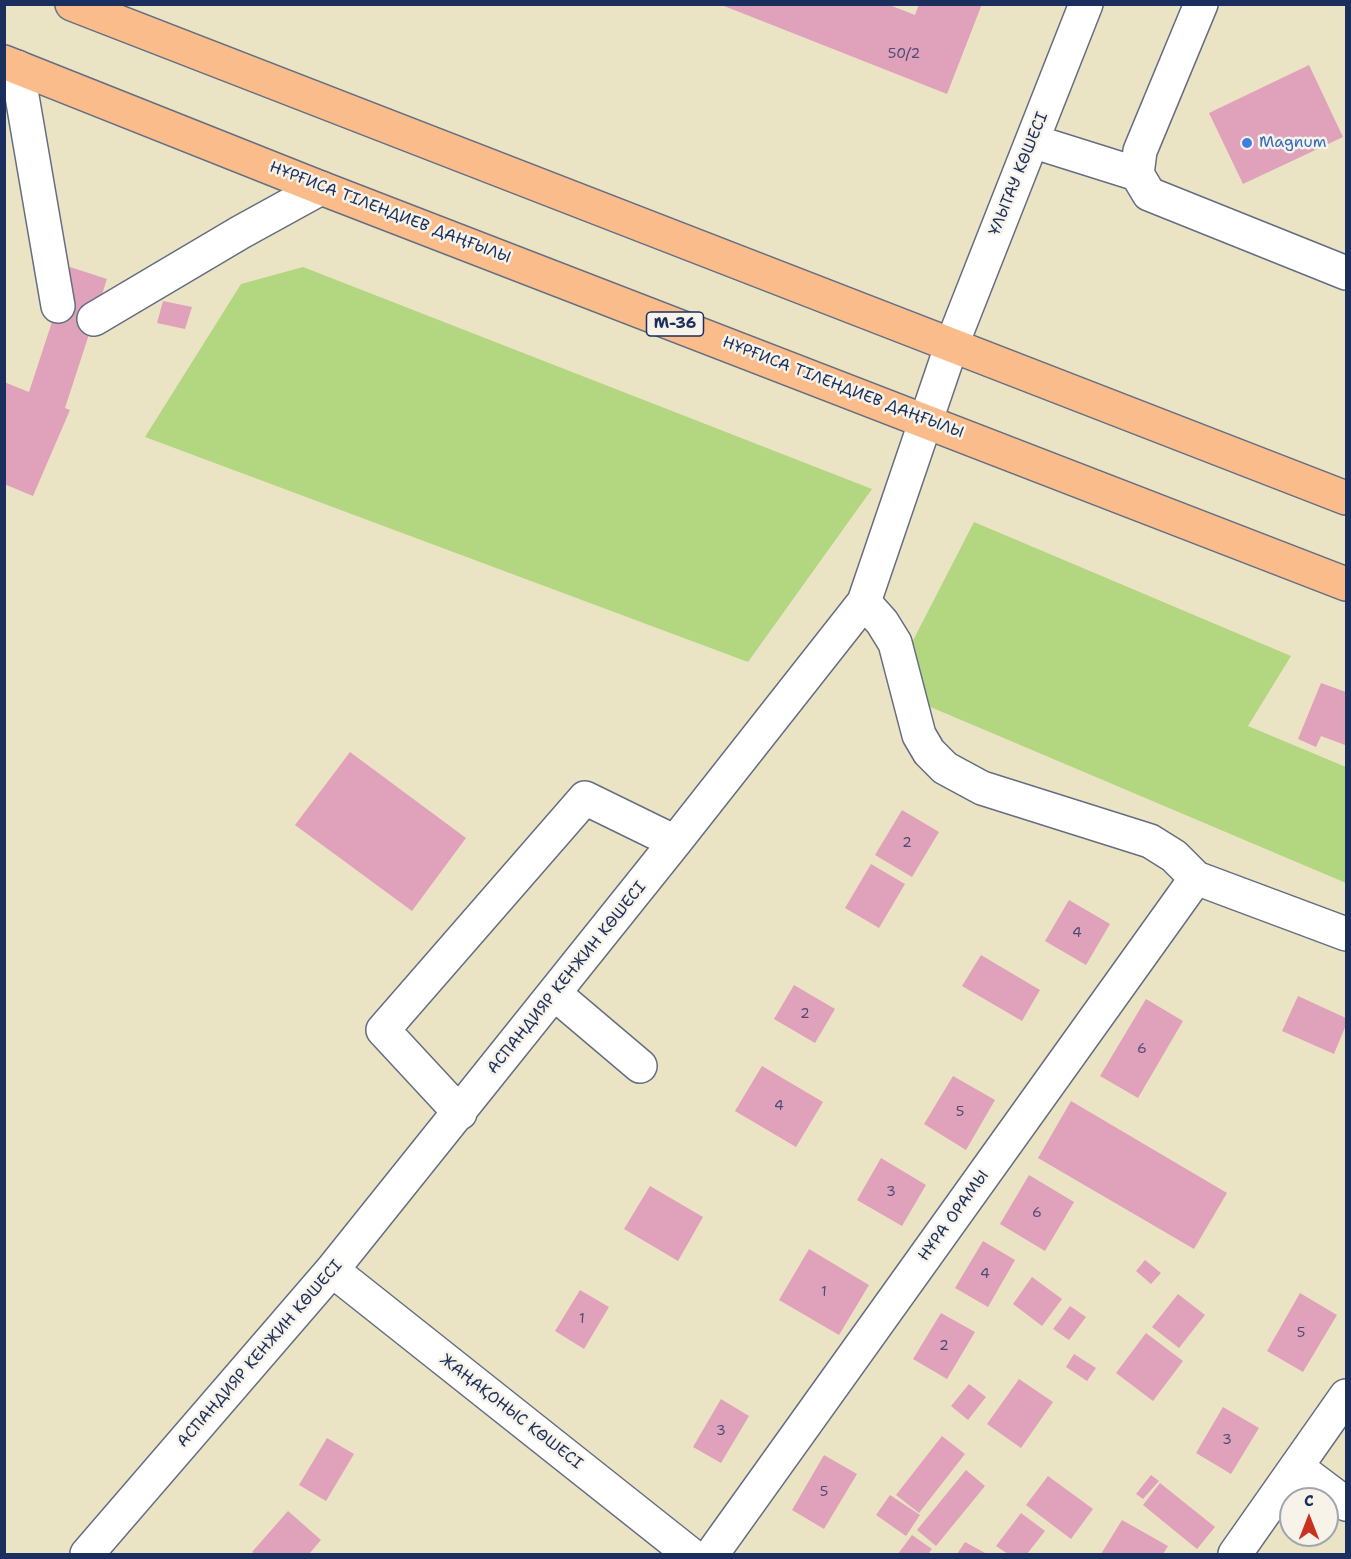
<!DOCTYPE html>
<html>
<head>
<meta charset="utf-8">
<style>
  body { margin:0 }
  #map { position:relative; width:1351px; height:1559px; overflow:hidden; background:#ebe4c4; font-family:"Shantell Sans",sans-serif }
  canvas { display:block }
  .frame { position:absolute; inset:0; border:6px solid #1b2f5e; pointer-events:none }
  .north { position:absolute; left:1279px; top:1487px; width:60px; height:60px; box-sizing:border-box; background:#f7f3e8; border:2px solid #9fa5b1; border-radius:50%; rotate:0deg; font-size:16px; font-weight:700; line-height:24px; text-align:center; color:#1b2f5e }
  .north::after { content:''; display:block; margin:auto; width:21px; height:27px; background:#c8321e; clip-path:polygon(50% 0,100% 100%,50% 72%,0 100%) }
</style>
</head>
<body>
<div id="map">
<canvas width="1351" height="1559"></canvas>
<div class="frame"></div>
<div class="north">С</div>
</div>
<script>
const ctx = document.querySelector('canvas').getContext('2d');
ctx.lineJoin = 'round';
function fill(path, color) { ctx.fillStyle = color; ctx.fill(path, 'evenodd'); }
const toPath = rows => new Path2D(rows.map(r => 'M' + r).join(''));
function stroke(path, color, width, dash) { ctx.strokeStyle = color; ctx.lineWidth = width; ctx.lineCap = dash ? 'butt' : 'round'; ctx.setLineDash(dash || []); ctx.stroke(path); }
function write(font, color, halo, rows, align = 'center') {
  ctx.font = font + ' "Shantell Sans",sans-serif'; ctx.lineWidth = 5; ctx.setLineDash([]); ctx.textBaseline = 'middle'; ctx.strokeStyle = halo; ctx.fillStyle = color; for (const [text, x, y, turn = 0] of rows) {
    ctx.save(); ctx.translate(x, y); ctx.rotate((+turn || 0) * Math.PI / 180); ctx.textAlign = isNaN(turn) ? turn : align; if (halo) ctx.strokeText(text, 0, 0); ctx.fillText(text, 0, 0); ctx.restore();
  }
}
fill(toPath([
  [303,267,872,489,748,662,145,437,241,284],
  [974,522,1291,656,1248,726,1346,767,1346,883,888,689]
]), '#b2d780');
fill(toPath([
  [719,4,887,4,915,15,919,4,982,4,947,94],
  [1309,65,1343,137,1243,184,1209,113],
  [70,267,107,279,65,408,70,410,33,496,4,484,4,382,29,392],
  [163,301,192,307,185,329,157,323],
  [1321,683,1346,692,1345,745,1321,736,1316,747,1298,739],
  [350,752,466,838,412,911,295,825],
  [902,810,939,832,912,877,875,855],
  [871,864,905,884,879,928,845,908],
  [1069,900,1110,924,1086,965,1045,941],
  [981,955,1040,990,1022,1021,962,986],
  [794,985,835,1009,815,1043,774,1019],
  [1298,996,1346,1018,1346,1025,1334,1054,1282,1031],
  [1146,999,1183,1021,1138,1098,1100,1076],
  [762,1066,823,1102,796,1147,735,1111],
  [953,1076,995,1100,966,1150,924,1124],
  [1071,1101,1227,1193,1194,1249,1038,1158],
  [881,1158,926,1185,902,1226,857,1200],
  [1029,1175,1074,1202,1045,1251,1000,1224],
  [650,1186,703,1217,678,1261,624,1229],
  [983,1241,1015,1260,988,1307,955,1288],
  [809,1249,869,1285,839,1335,779,1300],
  [1145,1260,1161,1273,1151,1284,1136,1271],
  [1032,1277,1062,1299,1042,1326,1013,1304],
  [580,1290,609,1307,584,1349,555,1331],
  [1300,1293,1337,1315,1303,1372,1267,1351],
  [1178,1294,1205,1315,1179,1348,1152,1327],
  [1070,1306,1086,1317,1069,1340,1053,1329],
  [941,1313,975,1332,947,1379,913,1359],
  [1146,1333,1183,1361,1153,1401,1116,1373],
  [1074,1354,1096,1368,1087,1381,1066,1367],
  [1019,1379,1053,1402,1021,1448,987,1424],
  [969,1384,986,1397,968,1420,951,1406],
  [721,1399,749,1416,721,1463,693,1447],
  [1223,1407,1259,1428,1231,1474,1196,1453],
  [942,1436,965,1454,919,1513,896,1495],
  [327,1438,354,1454,326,1501,299,1485],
  [824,1455,857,1474,824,1529,792,1510],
  [966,1470,985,1486,936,1546,917,1530],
  [1151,1475,1159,1481,1143,1499,1136,1494],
  [1048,1476,1093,1509,1071,1539,1026,1505],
  [1160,1483,1215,1527,1197,1549,1143,1505],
  [890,1495,920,1515,906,1536,876,1515],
  [288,1511,321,1540,309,1554,255,1554,252,1552],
  [1021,1513,1045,1531,1027,1554,1008,1554,996,1546],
  [1122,1520,1168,1546,1163,1554,1101,1554],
  [912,1535,932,1549,928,1554,898,1554],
  [965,1542,987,1554,957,1554]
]), '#e0a1bb');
const minor = toPath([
  [1201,4,1140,151,1137,174,1149,194,1346,273],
  [17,67,58,306],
  [1032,141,1137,174],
  [94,319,241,232,321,188],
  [864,602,882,622,895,643,919,735,929,752,945,768,982,788,1150,841,1174,856,1196,878,1346,934],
  [555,994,640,1066],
  [460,1113,383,1030,585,798,675,842],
  [332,1270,690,1554],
  [1297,1467,1346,1504],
  [87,1554,332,1270,675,842,864,602,952,344,1086,4],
  [712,1554,1196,878],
  [1235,1554,1346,1396]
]);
const major = toPath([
  [72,4,1346,498],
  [4,62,321,188,1346,584]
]);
stroke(minor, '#646e82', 36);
stroke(major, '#646e82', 36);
stroke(minor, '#fff', 33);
stroke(major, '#fabc8b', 33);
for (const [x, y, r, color] of [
  [1247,143,6,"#3f7fe0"]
]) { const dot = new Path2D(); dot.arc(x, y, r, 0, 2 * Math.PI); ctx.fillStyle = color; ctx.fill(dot); stroke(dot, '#f7f3e8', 2); }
write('14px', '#4c4c75', null, [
  ["50/2",904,54],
  ["2",907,843],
  ["4",1077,933],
  ["2",805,1014],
  ["6",1142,1049],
  ["4",779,1106],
  ["5",960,1112],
  ["3",891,1192],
  ["6",1037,1213],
  ["4",985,1274],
  ["1",824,1292],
  ["1",582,1319],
  ["5",1301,1333],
  ["2",944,1346],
  ["3",721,1431],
  ["3",1227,1440],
  ["5",824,1492]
]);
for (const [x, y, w] of [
  [675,324,57]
]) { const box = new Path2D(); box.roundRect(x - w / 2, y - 12, w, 24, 4.5); ctx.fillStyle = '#f7f3e8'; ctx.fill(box); stroke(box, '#1b2f5e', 1.5); }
write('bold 15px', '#1b2f5e', null, [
  ["M-36",675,324]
]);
write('16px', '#366cbe', '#f7f3e8', [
  ["Magnum",1259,143]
], 'left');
write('16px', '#1b2f5e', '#f7f3e8', [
  ["ҰЛЫТАУ КӨШЕСІ",1019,174,-68],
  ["НҰРҒИСА ТІЛЕНДИЕВ ДАҢҒЫЛЫ",390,213,21],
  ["НҰРҒИСА ТІЛЕНДИЕВ ДАҢҒЫЛЫ",843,388,21],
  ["АСПАНДИЯР КЕНЖИН КӨШЕСІ",567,978,-51],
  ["НҰРА ОРАМЫ",954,1216,-54],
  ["АСПАНДИЯР КЕНЖИН КӨШЕСІ",260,1354,-49],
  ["ЖАҢАҚОНЫС КӨШЕСІ",511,1412,38]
]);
</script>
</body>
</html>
